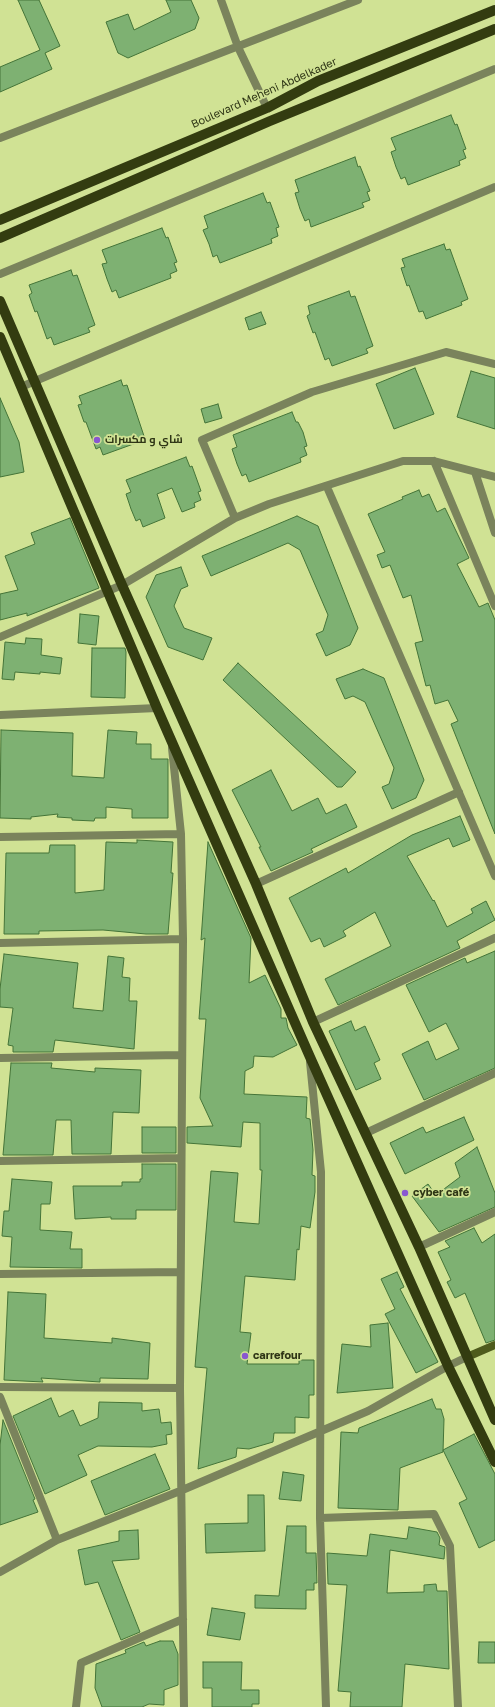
<!DOCTYPE html>
<html>
<head>
<meta charset="utf-8">
<style>
  body { margin:0 }
  canvas { display:block; background:#d0e294 }
</style>
</head>
<body>
<canvas width="495" height="1707"></canvas>
<script>
const ctx = document.querySelector('canvas').getContext('2d');
ctx.lineJoin = 'round';
function fill(path, color) { ctx.fillStyle = color; ctx.fill(path, 'evenodd'); }
const toPath = rows => new Path2D(rows.map(r => 'M' + r).join(''));
function stroke(path, color, width, dash) { ctx.strokeStyle = color; ctx.lineWidth = width; ctx.lineCap = dash ? 'butt' : 'round'; ctx.setLineDash(dash || []); ctx.stroke(path); }
function write(font, color, halo, rows, align = 'center') {
  ctx.font = font + ' "Golos Text",Cairo,sans-serif'; ctx.lineWidth = 3.5; ctx.setLineDash([]); ctx.textBaseline = 'middle'; ctx.strokeStyle = halo; ctx.fillStyle = color; for (const [text, x, y, turn = 0] of rows) {
    ctx.save(); ctx.translate(x, y); ctx.rotate((+turn || 0) * Math.PI / 180); ctx.textAlign = isNaN(turn) ? turn : align; if (halo) ctx.strokeText(text, 0, 0); ctx.fillText(text, 0, 0); ctx.restore();
  }
}
const building = toPath([
  [18,0,39,0,60,46,45,53,52,69,0,92,0,67,40,50,18,0],
  [166,0,191,0,199,18,195,29,128,58,118,53,106,22,128,14,134,30,171,12,166,0],
  [451,115,455,125,457,124,466,149,463,150,466,158,459,161,460,165,408,185,405,177,401,179,396,167,391,152,396,150,391,138,451,115],
  [355,157,358,167,360,166,370,191,367,192,370,200,362,203,364,207,311,227,309,219,305,221,300,209,295,193,299,192,295,180,355,157],
  [263,193,267,203,270,202,279,227,276,228,278,236,271,239,272,243,220,263,217,255,213,257,209,244,203,230,208,228,204,216,263,193],
  [162,228,166,238,168,237,177,262,174,263,177,271,170,274,171,278,119,298,116,290,112,292,107,279,102,264,107,263,102,250,162,228],
  [444,244,446,250,450,249,468,299,461,302,462,305,426,319,423,311,419,312,409,285,407,286,401,268,405,267,402,259,444,244],
  [71,270,73,276,77,275,95,325,88,328,90,332,54,345,51,337,47,339,37,311,35,312,29,295,32,293,29,285,71,270],
  [349,291,351,297,355,296,373,346,366,349,368,353,332,366,329,358,325,360,315,332,313,333,307,316,310,314,308,306,349,291],
  [261,312,266,324,249,330,245,318,261,312],
  [415,368,434,414,394,429,376,384,415,368],
  [471,371,495,378,495,429,457,417,471,371],
  [121,380,123,386,127,385,144,436,138,438,139,442,103,455,100,447,96,449,86,422,84,422,78,405,82,404,79,396,121,380],
  [0,398,19,442,24,472,0,477,0,398],
  [218,404,222,418,205,423,201,409,218,404],
  [292,412,296,422,298,422,303,432,307,446,304,447,307,455,300,458,301,462,249,482,246,474,242,476,237,464,232,449,237,447,233,435,292,412],
  [186,457,190,467,192,466,201,491,198,492,201,500,194,503,195,507,182,512,172,488,157,494,165,518,143,527,140,519,136,521,131,509,126,494,131,492,126,480,186,457],
  [419,490,422,497,429,494,437,512,445,508,469,558,457,564,479,607,488,603,495,620,495,834,451,724,458,721,448,700,435,704,430,685,426,686,415,643,423,641,411,595,403,598,390,565,382,568,377,555,385,552,368,514,403,499,402,497,419,490],
  [297,516,318,526,358,628,350,645,326,656,316,634,323,631,328,615,300,550,288,543,211,576,202,556,297,516],
  [70,518,99,588,27,616,27,613,0,620,0,594,18,590,5,556,35,544,31,533,70,518],
  [181,567,188,586,181,589,174,606,184,628,212,638,203,660,168,647,146,597,156,575,181,567],
  [80,614,99,616,96,645,78,643,80,614],
  [26,638,42,639,41,655,62,658,60,674,40,672,40,674,15,672,14,680,2,679,5,642,25,644,26,638],
  [92,648,125,648,126,652,125,698,91,697,92,648],
  [238,663,356,772,342,787,337,787,223,680,238,663],
  [363,669,384,678,424,780,416,798,392,809,382,787,389,784,394,768,365,702,353,696,345,699,336,679,363,669],
  [1,730,73,733,72,776,104,778,108,730,137,732,136,744,151,744,151,759,168,759,168,818,132,818,132,809,106,807,106,818,95,818,94,821,72,820,72,818,57,817,58,814,31,817,31,819,0,818,1,730],
  [271,770,292,811,318,798,326,814,346,804,357,827,311,849,313,852,271,871,259,847,261,847,232,790,271,770],
  [460,816,470,840,453,847,449,838,407,856,433,901,434,900,447,927,473,913,471,909,486,901,495,920,457,941,460,948,338,1005,325,979,391,946,375,912,343,931,346,936,324,947,320,938,311,942,289,898,346,868,348,873,412,835,460,816],
  [137,840,173,842,171,873,173,873,168,934,146,934,103,930,39,931,39,934,4,934,6,853,49,853,50,845,75,845,75,893,104,890,106,842,137,843,137,840],
  [208,842,251,938,249,983,265,975,281,1009,281,1018,286,1018,288,1028,297,1045,273,1057,254,1056,253,1067,245,1071,244,1094,307,1097,306,1118,310,1119,313,1150,312,1175,315,1176,315,1192,310,1228,301,1226,299,1250,297,1249,295,1280,245,1276,240,1332,251,1333,247,1364,299,1364,299,1360,314,1360,314,1395,309,1395,309,1418,295,1417,295,1433,274,1433,273,1442,249,1449,237,1448,236,1457,198,1469,207,1368,195,1367,211,1171,238,1173,234,1222,259,1224,262,1170,260,1170,260,1123,243,1122,241,1147,187,1143,187,1127,213,1126,200,1098,206,1019,199,1019,205,938,201,940,208,842],
  [495,951,495,1068,424,1100,402,1054,428,1041,436,1060,459,1049,446,1023,429,1032,406,985,465,958,467,963,495,951],
  [4,954,78,963,73,1008,103,1011,108,956,124,958,122,977,130,978,129,1001,137,1001,134,1049,55,1040,53,1052,13,1052,13,1046,8,1045,13,1008,0,1007,0,989,4,954],
  [351,1021,355,1031,365,1026,380,1060,374,1063,381,1079,356,1090,329,1031,351,1021],
  [11,1063,52,1063,51,1068,95,1072,95,1068,141,1070,139,1113,113,1112,111,1154,72,1154,71,1120,56,1120,53,1155,3,1155,11,1063],
  [464,1117,474,1140,405,1174,390,1143,423,1127,426,1133,464,1117],
  [142,1127,176,1127,176,1153,142,1153,142,1127],
  [477,1147,495,1193,495,1207,439,1232,412,1196,428,1184,436,1195,460,1177,455,1163,477,1147],
  [142,1164,176,1164,176,1210,136,1210,136,1219,111,1219,111,1217,75,1219,73,1186,122,1186,122,1182,140,1182,140,1179,142,1179,142,1164],
  [12,1179,52,1182,50,1204,41,1204,40,1230,72,1232,70,1249,82,1249,82,1268,10,1267,12,1237,2,1236,4,1211,9,1211,12,1179],
  [474,1228,482,1243,495,1234,495,1340,486,1343,465,1293,455,1298,447,1282,451,1280,438,1252,450,1247,445,1241,474,1228],
  [397,1272,404,1287,400,1289,438,1362,416,1373,385,1314,395,1309,381,1279,397,1272],
  [8,1292,46,1294,44,1338,112,1343,112,1338,150,1343,148,1379,100,1378,100,1382,41,1378,43,1382,4,1380,8,1292],
  [388,1323,393,1388,337,1393,342,1344,371,1347,370,1325,388,1323],
  [51,1398,59,1417,73,1410,80,1426,98,1418,99,1402,142,1403,142,1411,159,1409,161,1423,171,1422,172,1434,166,1435,167,1444,152,1447,98,1446,78,1455,87,1475,45,1494,13,1416,51,1398],
  [432,1399,436,1409,441,1409,444,1419,443,1452,400,1468,398,1510,338,1508,341,1432,358,1433,359,1428,432,1399],
  [3,1420,35,1499,33,1500,38,1512,0,1525,0,1445,3,1420],
  [474,1434,495,1474,495,1540,479,1548,459,1503,467,1499,443,1450,474,1434],
  [155,1454,170,1489,105,1515,91,1481,155,1454],
  [283,1472,304,1475,301,1501,279,1499,283,1472],
  [248,1495,264,1495,265,1551,206,1553,205,1524,248,1523,248,1495],
  [287,1526,306,1526,306,1553,316,1553,317,1583,314,1583,314,1590,306,1590,306,1609,255,1608,255,1595,279,1596,287,1526],
  [409,1527,437,1532,440,1538,439,1545,445,1547,444,1559,390,1550,387,1593,424,1592,424,1585,436,1584,437,1591,447,1591,449,1669,405,1664,402,1707,350,1707,351,1692,338,1691,347,1585,328,1584,327,1553,367,1556,370,1534,407,1539,409,1527],
  [138,1530,139,1559,112,1561,140,1632,121,1640,98,1582,85,1585,78,1550,119,1541,119,1531,138,1530],
  [212,1608,245,1613,240,1640,207,1635,212,1608],
  [160,1641,173,1641,178,1654,178,1685,164,1690,164,1705,149,1704,142,1707,102,1707,95,1688,96,1664,126,1653,125,1650,144,1642,146,1646,160,1641],
  [479,1642,495,1642,495,1663,478,1663,479,1642],
  [203,1662,242,1662,241,1690,259,1690,259,1704,252,1704,252,1707,212,1707,212,1688,203,1688,203,1662]
]);
fill(building, '#7eb172');
stroke(building, '#447438', 1);
stroke(toPath([
  [221,0,238,47,267,108],
  [0,138,358,0],
  [0,274,495,69],
  [21,387,495,187],
  [434,461,495,606],
  [475,472,495,533],
  [327,487,495,876],
  [235,518,202,440,312,392,446,352,495,364],
  [0,637,122,585,235,518,269,504,403,461,434,461,495,477],
  [0,715,157,708],
  [172,748,181,834,183,939,180,1388,184,1707],
  [0,837,181,834],
  [256,884,459,792],
  [0,943,183,939],
  [313,1022,495,938],
  [0,1058,181,1055],
  [310,1062,321,1172,320,1518,326,1707],
  [366,1133,495,1073],
  [0,1161,181,1158],
  [419,1247,495,1212],
  [0,1274,180,1272],
  [0,1387,180,1388],
  [0,1397,57,1540],
  [320,1518,434,1514,450,1546,458,1707],
  [0,1572,57,1540,180,1491,368,1411,448,1366,467,1357],
  [76,1707,81,1663,183,1619]
]), '#7a835c', 8);
stroke(toPath([
  [467,1357,495,1345]
]), '#4e5b1c', 8);
stroke(toPath([
  [0,220,267,108,318,81,495,10],
  [0,238,270,121,495,29],
  [0,301,122,585,256,884,313,1022,419,1247,495,1420],
  [0,337,157,708,310,1057,448,1366,495,1462]
]), '#333c10', 10);
for (const [x, y, r, color] of [
  [97,440,4,"#8957d0"],
  [405,1193,4,"#8957d0"],
  [245,1356,4,"#8957d0"]
]) { const dot = new Path2D(); dot.arc(x, y, r, 0, 2 * Math.PI); ctx.fillStyle = color; ctx.fill(dot); stroke(dot, '#d0e294', 1.5); }
write('11px', '#2e3515', '#d0e294', [
  ["Boulevard Meheni Abdelkader",264,93,-24]
]);
write('bold 11px', '#2e3515', '#d0e294', [
  ["شاي و مكسرات",105,440],
  ["cyber café",413,1193],
  ["carrefour",253,1356]
], 'left');
</script>
</body>
</html>
